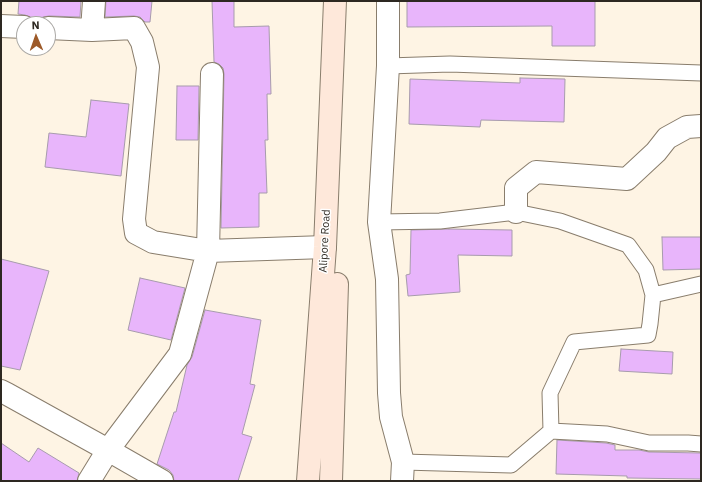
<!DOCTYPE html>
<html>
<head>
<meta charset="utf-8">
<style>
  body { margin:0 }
  #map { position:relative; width:702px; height:482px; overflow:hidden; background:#fef4e4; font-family:"IBM Plex Sans",sans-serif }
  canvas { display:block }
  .frame { position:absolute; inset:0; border:2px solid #2d2821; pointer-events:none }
  .north { position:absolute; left:16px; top:16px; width:40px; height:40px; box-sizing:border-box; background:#fff; border:1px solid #aba9a6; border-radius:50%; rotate:358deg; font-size:11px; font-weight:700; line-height:16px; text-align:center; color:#2d2821 }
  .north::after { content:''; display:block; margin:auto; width:14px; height:18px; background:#9d5a29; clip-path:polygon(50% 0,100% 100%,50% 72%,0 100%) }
</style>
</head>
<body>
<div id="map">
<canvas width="702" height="482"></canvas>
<div class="frame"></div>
<div class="north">N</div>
</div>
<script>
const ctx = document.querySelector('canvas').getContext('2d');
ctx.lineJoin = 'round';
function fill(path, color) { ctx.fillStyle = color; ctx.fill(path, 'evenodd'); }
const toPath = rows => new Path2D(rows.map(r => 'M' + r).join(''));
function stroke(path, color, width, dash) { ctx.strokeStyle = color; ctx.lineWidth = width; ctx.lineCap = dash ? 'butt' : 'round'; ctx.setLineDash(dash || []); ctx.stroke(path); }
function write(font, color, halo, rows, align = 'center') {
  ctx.font = font + ' "IBM Plex Sans",sans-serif'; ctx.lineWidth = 3; ctx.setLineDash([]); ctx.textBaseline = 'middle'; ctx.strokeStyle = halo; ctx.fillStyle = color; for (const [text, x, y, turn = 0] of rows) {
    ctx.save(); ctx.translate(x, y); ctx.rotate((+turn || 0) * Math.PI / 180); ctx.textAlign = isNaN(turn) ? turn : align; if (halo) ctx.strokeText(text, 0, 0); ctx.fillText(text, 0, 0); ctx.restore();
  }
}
const building = toPath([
  [19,1,81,1,80,17,49,16,43,17,41,18,32,18,25,15,18,14,19,1],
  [106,1,152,1,150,22,145,22,140,17,134,16,105,17,106,1],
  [212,1,234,1,234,27,269,26,271,94,267,94,268,140,265,140,267,193,259,193,259,227,221,228,224,74,223,68,219,64,214,62,212,1],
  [407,1,595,1,595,46,552,46,552,26,407,27,407,1],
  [520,78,565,79,564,122,481,120,480,127,409,124,410,79,520,83,520,78],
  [177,86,199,86,198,140,176,140,177,86],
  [91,100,129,104,121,176,45,167,49,133,86,137,91,100],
  [449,229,512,230,512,256,458,255,460,292,408,296,406,275,410,274,411,230,449,229],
  [662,237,701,237,701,269,663,270,662,237],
  [1,259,49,271,20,370,1,366,1,259],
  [140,278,185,288,171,340,128,330,140,278],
  [205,310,261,320,250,384,255,385,242,434,252,437,238,481,174,481,173,475,169,470,157,464,174,412,176,412,187,365,192,357,205,310],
  [621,349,673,352,672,374,619,371,621,349],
  [557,440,606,443,615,445,615,450,639,450,649,452,701,453,701,479,627,478,627,476,556,474,557,440],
  [1,443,29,462,38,448,79,473,77,481,1,481,1,443]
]);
fill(building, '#e8b5fb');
stroke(building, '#a79bac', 1);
const service = toPath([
  [388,66,450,64,701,73],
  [379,222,440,221,516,212,560,221,628,245,646,270,653,295,701,284],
  [551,431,550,393,574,342,648,335,650,324,653,295],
  [403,462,511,465,551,431,607,434,649,443,688,443,701,444]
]);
const minor = toPath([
  [388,1,388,66,379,222,387,279,389,393,391,417,403,462,402,481],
  [1,26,24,27],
  [48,28,92,30,134,28,142,42,148,67,134,219,136,233,153,242,208,251,325,247],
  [92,30,94,1],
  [516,212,516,188,536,172,627,179,656,152,667,138,687,127,701,126],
  [1,391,7,394,108,450,162,481],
  [89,481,108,450,180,354,208,251,212,74]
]);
const secondary = toPath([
  [308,481,325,247,335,1],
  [331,481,337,284]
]);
stroke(service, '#897d6c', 17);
stroke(minor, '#897d6c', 24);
stroke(secondary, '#897d6c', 24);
stroke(service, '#fff', 15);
stroke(minor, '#fff', 22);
stroke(secondary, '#fee8da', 22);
write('11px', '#2d2821', '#fff', [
  ["Alipore Road",325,241,-87]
]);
</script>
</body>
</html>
